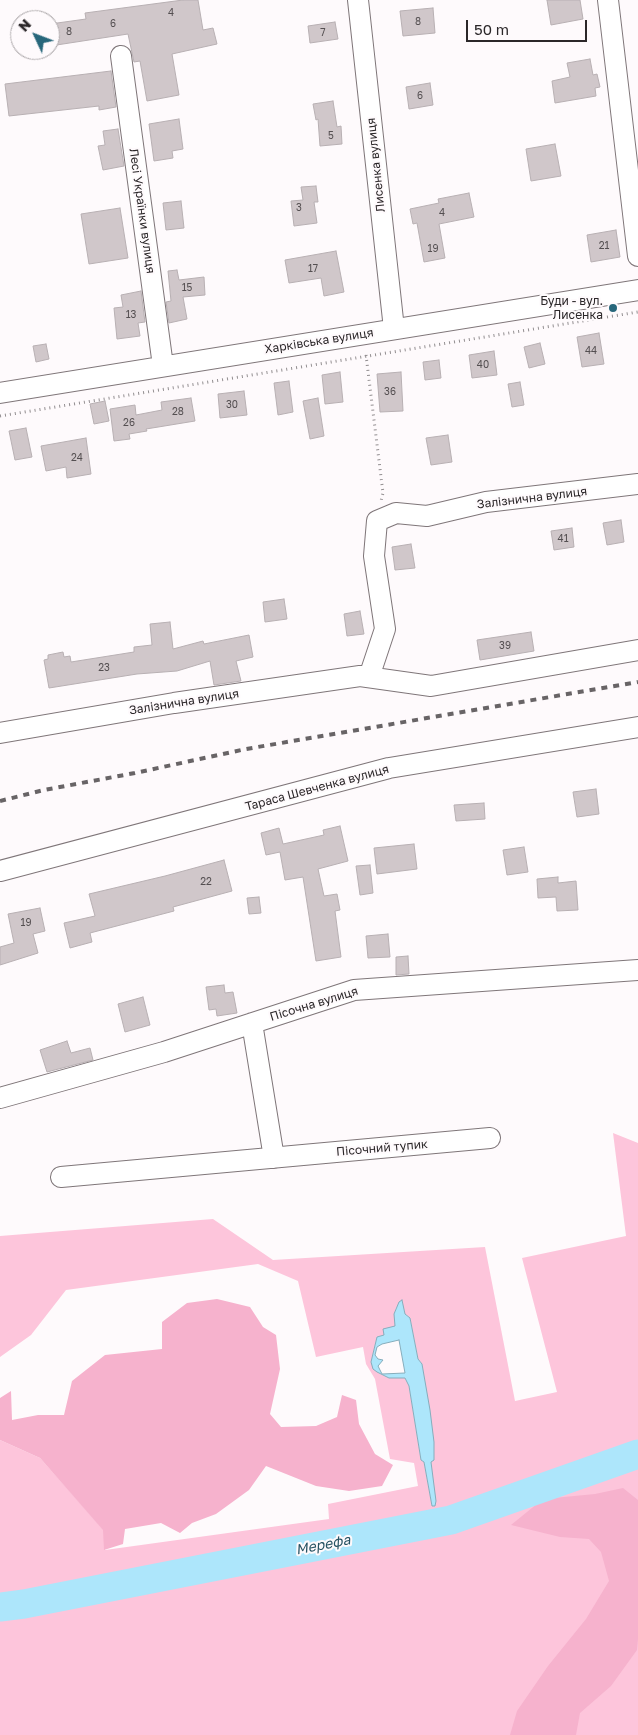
<!DOCTYPE html>
<html>
<head>
<meta charset="utf-8">
<style>
  body { margin:0 }
  #map { position:relative; width:638px; height:1735px; overflow:hidden; background:#fefafc; font-family:"Golos Text",sans-serif }
  canvas { display:block }
  .north { position:absolute; left:10px; top:10px; width:50px; height:50px; box-sizing:border-box; background:#fefafc; border:1px solid #aaa6a8; border-radius:50%; rotate:313deg; font-size:14px; font-weight:700; line-height:20px; text-align:center; color:#2b2729 }
  .north::after { content:''; display:block; margin:auto; width:18px; height:22px; background:#27677b; clip-path:polygon(50% 0,100% 100%,50% 72%,0 100%) }
  .scale { position:absolute; left:466px; top:20px; width:121px; height:22px; box-sizing:border-box; border:2px solid #2b2729; border-top:0; padding-left:6px; font-size:15px; line-height:18px; white-space:nowrap; color:#2b2729; -webkit-text-stroke:4px #fefafc; paint-order:stroke }
</style>
</head>
<body>
<div id="map">
<canvas width="638" height="1735"></canvas>
<div class="north">N</div>
<div class="scale">50 m</div>
</div>
<script>
const ctx = document.querySelector('canvas').getContext('2d');
ctx.lineJoin = 'round';
function fill(path, color) { ctx.fillStyle = color; ctx.fill(path, 'evenodd'); }
const toPath = rows => new Path2D(rows.map(r => 'M' + r).join(''));
function stroke(path, color, width, dash) { ctx.strokeStyle = color; ctx.lineWidth = width; ctx.lineCap = dash ? 'butt' : 'round'; ctx.setLineDash(dash || []); ctx.stroke(path); }
function write(font, color, halo, rows, align = 'center') {
  ctx.font = font + ' "Golos Text",sans-serif'; ctx.lineWidth = 4; ctx.setLineDash([]); ctx.textBaseline = 'middle'; ctx.strokeStyle = halo; ctx.fillStyle = color; for (const [text, x, y, turn = 0] of rows) {
    ctx.save(); ctx.translate(x, y); ctx.rotate((+turn || 0) * Math.PI / 180); ctx.textAlign = isNaN(turn) ? turn : align; if (halo) ctx.strokeText(text, 0, 0); ctx.fillText(text, 0, 0); ctx.restore();
  }
}
fill(toPath([
  [613,1133,638,1143,638,1735,0,1735,0,1440,40,1458,104,1530,105,1550,329,1519,328,1504,418,1486,414,1463,390,1459,375,1379,366,1364,363,1347,316,1357,298,1281,258,1264,66,1290,31,1335,0,1357,0,1236,213,1219,273,1260,485,1247,515,1401,557,1392,522,1258,626,1236],
  [402,1303,405,1314,410,1318,418,1359,422,1364,431,1461,432,1506,424,1462,421,1460,409,1386,405,1378,389,1378,377,1372,371,1362,377,1337,384,1335,395,1327,395,1314,396,1308]
]), '#fdc5db');
fill(toPath([
  [217,1299,250,1307,263,1327,276,1335,280,1369,270,1414,281,1427,316,1426,337,1417,342,1395,356,1400,359,1424,375,1454,393,1465,382,1486,349,1491,316,1486,266,1466,249,1490,216,1514,192,1523,180,1533,161,1523,125,1529,123,1544,104,1550,103,1530,40,1458,0,1440,0,1398,11,1391,12,1420,38,1415,64,1415,72,1381,105,1355,162,1349,162,1322,187,1303],
  [623,1488,638,1500,638,1639,637,1650,611,1686,580,1713,576,1735,510,1735,517,1711,548,1666,586,1619,609,1581,601,1552,589,1539,560,1537,511,1525,543,1499,595,1494]
]), '#f6b2cd');
const water = toPath([
  [402,1300,405,1314,410,1318,418,1359,422,1364,430,1410,434,1442,434,1460,431,1462,436,1501,435,1506,432,1506,424,1462,421,1460,409,1386,405,1378,389,1378,377,1372,373,1369,371,1362,377,1337,384,1335,383,1329,395,1326,394,1314,399,1302,402,1300],
  [399,1340,405,1373,382,1374,378,1366,383,1360,378,1359,375,1355,377,1347,382,1344,399,1340]
]);
fill(water, '#ade6fb');
stroke(water, '#86adbc', 1);
stroke(toPath([
  [0,1607,24,1604,451,1520,638,1454]
]), '#ade6fb', 29);
const building = toPath([
  [183,0,198,0,203,30,213,28,217,44,172,54,179,95,147,101,140,61,134,62,128,34,50,46,50,24,86,19,85,13,183,0],
  [547,0,580,0,583,19,551,25,547,0],
  [433,8,435,33,403,36,400,11,433,8],
  [335,22,338,39,310,43,308,26,335,22],
  [590,59,593,75,597,74,600,87,595,88,596,96,555,103,552,81,570,77,567,63,590,59],
  [111,71,116,107,99,110,99,106,9,116,5,84,111,71],
  [430,83,433,105,409,109,406,87,430,83],
  [333,101,337,127,341,126,342,144,320,146,318,119,316,120,313,104,333,101],
  [179,119,183,149,172,151,173,158,154,161,149,124,179,119],
  [118,129,124,166,103,170,98,146,105,145,103,131,118,129],
  [555,144,561,176,531,181,526,149,555,144],
  [316,186,318,202,314,202,317,223,294,226,291,201,303,200,301,187,316,186],
  [469,193,474,217,439,224,445,258,424,262,417,223,413,224,410,209,439,203,438,199,469,193],
  [181,201,184,228,166,230,163,203,181,201],
  [120,208,128,258,89,264,81,214,120,208],
  [616,230,620,257,591,262,587,235,616,230],
  [336,251,344,292,324,296,321,278,289,283,285,260,336,251],
  [177,270,179,280,204,277,205,295,183,297,187,319,169,323,166,302,171,301,168,271,177,270],
  [141,291,145,322,138,323,140,336,117,339,114,308,123,307,121,295,141,291],
  [599,333,604,364,582,367,577,337,599,333],
  [540,343,545,364,529,368,524,347,540,343],
  [46,344,49,359,36,362,33,346,46,344],
  [494,351,497,375,472,378,469,355,494,351],
  [439,360,441,378,425,380,423,362,439,360],
  [340,372,343,402,325,404,322,375,340,372],
  [401,372,403,411,380,412,377,374,401,372],
  [289,381,293,412,278,415,274,383,289,381],
  [520,382,524,405,512,407,508,384,520,382],
  [244,391,247,415,220,418,218,394,244,391],
  [191,398,195,421,146,429,147,431,129,434,130,439,114,441,110,409,135,405,136,415,162,410,161,402,191,398],
  [318,398,324,436,310,439,303,401,318,398],
  [105,401,109,421,94,424,90,404,105,401],
  [26,428,32,457,15,460,9,431,26,428],
  [448,435,452,462,431,465,426,438,448,435],
  [86,438,91,474,67,478,66,467,46,471,41,446,86,438],
  [621,520,624,542,607,545,603,523,621,520],
  [572,528,574,547,554,550,551,531,572,528],
  [411,544,415,568,395,570,392,547,411,544],
  [284,599,287,619,265,622,263,602,284,599],
  [360,611,364,634,347,636,344,614,360,611],
  [170,622,173,649,203,641,204,644,249,635,253,657,236,661,241,681,214,685,210,661,177,671,137,674,49,688,44,660,48,659,48,655,63,652,64,657,70,656,71,662,134,652,134,647,152,645,150,624,170,622],
  [531,632,534,651,480,660,477,640,531,632],
  [596,789,599,814,577,817,573,792,596,789],
  [484,803,485,819,456,821,454,805,484,803],
  [340,826,348,861,318,869,324,896,337,894,340,910,335,911,341,957,316,961,303,877,285,880,280,852,266,855,261,833,279,828,283,844,324,835,323,830,340,826],
  [414,844,417,869,377,874,374,848,414,844],
  [524,847,528,872,507,875,503,850,524,847],
  [224,860,232,891,173,907,174,911,90,933,92,942,70,948,64,923,95,916,89,894,165,876,224,860],
  [370,865,373,893,360,895,356,866,370,865],
  [558,877,558,883,576,881,578,910,557,911,556,897,538,898,537,879,558,877],
  [259,897,261,913,249,914,247,898,259,897],
  [40,908,45,931,33,934,38,953,0,965,0,947,14,943,8,914,40,908],
  [388,934,390,957,368,958,366,936,388,934],
  [408,956,409,974,396,975,396,957,408,956],
  [224,985,225,993,233,992,237,1013,217,1016,216,1009,209,1010,206,987,224,985],
  [143,997,150,1025,125,1032,118,1004,143,997],
  [67,1041,71,1053,90,1048,93,1060,47,1072,40,1050,67,1041]
]);
fill(building, '#d0c7ca');
stroke(building, '#b8b0b3', 1);
const minor = toPath([
  [358,0,394,329],
  [608,0,638,256],
  [121,56,163,366],
  [0,393,638,290],
  [369,677,385,629,374,556,377,521,396,513,427,516,486,502,638,484],
  [0,733,174,703,360,676,431,686,638,650],
  [0,871,389,768,638,727],
  [252,1023,274,1158],
  [0,1098,164,1052,354,990,638,970],
  [61,1177,490,1138]
]);
stroke(minor, '#7f7679', 22);
stroke(toPath([
  [366,355,383,493,381,501],
  [0,416,638,312]
]), '#928e90', 3, [1, 4]);
stroke(minor, '#fff', 20);
stroke(toPath([
  [0,801,44,790,135,773,246,749,638,682]
]), '#686466', 4, [6, 6]);
for (const [x, y, r, color] of [
  [613,308,5,"#27677b"]
]) { const dot = new Path2D(); dot.arc(x, y, r, 0, 2 * Math.PI); ctx.fillStyle = color; ctx.fill(dot); stroke(dot, '#fefafc', 2); }
write('10px', '#544f51', null, [
  ["4",171,13],
  ["8",418,22],
  ["6",113,24],
  ["8",69,32],
  ["7",323,33],
  ["6",420,96],
  ["5",331,136],
  ["3",299,208],
  ["4",442,213],
  ["21",604,246],
  ["19",433,249],
  ["17",313,269],
  ["15",187,288],
  ["13",131,315],
  ["44",591,351],
  ["40",483,365],
  ["36",390,392],
  ["30",232,405],
  ["28",178,412],
  ["26",129,423],
  ["24",77,458],
  ["41",563,539],
  ["39",505,646],
  ["23",104,668],
  ["22",206,882],
  ["19",26,923]
]);
write('12px', '#2b2729', '#fefafc', [
  ["Лисенка вулиця",376,165,-96],
  ["Лесі Українки вулиця",142,211,82],
  ["Харківська вулиця",319,341,-9],
  ["Залізнична вулиця",532,498,-7],
  ["Залізнична вулиця",184,702,-9],
  ["Тараса Шевченка вулиця",317,788,-15],
  ["Пісочна вулиця",314,1004,-17],
  ["Пісочний тупик",382,1148,-5]
]);
write('12px', '#2b2729', '#fefafc', [
  ["Буди - вул.",603,301],
  ["Лисенка",603,315]
], 'right');
write('italic 14px', '#265262', '#fefafc', [
  ["Мерефа",323,1545,-11]
]);
</script>
</body>
</html>
